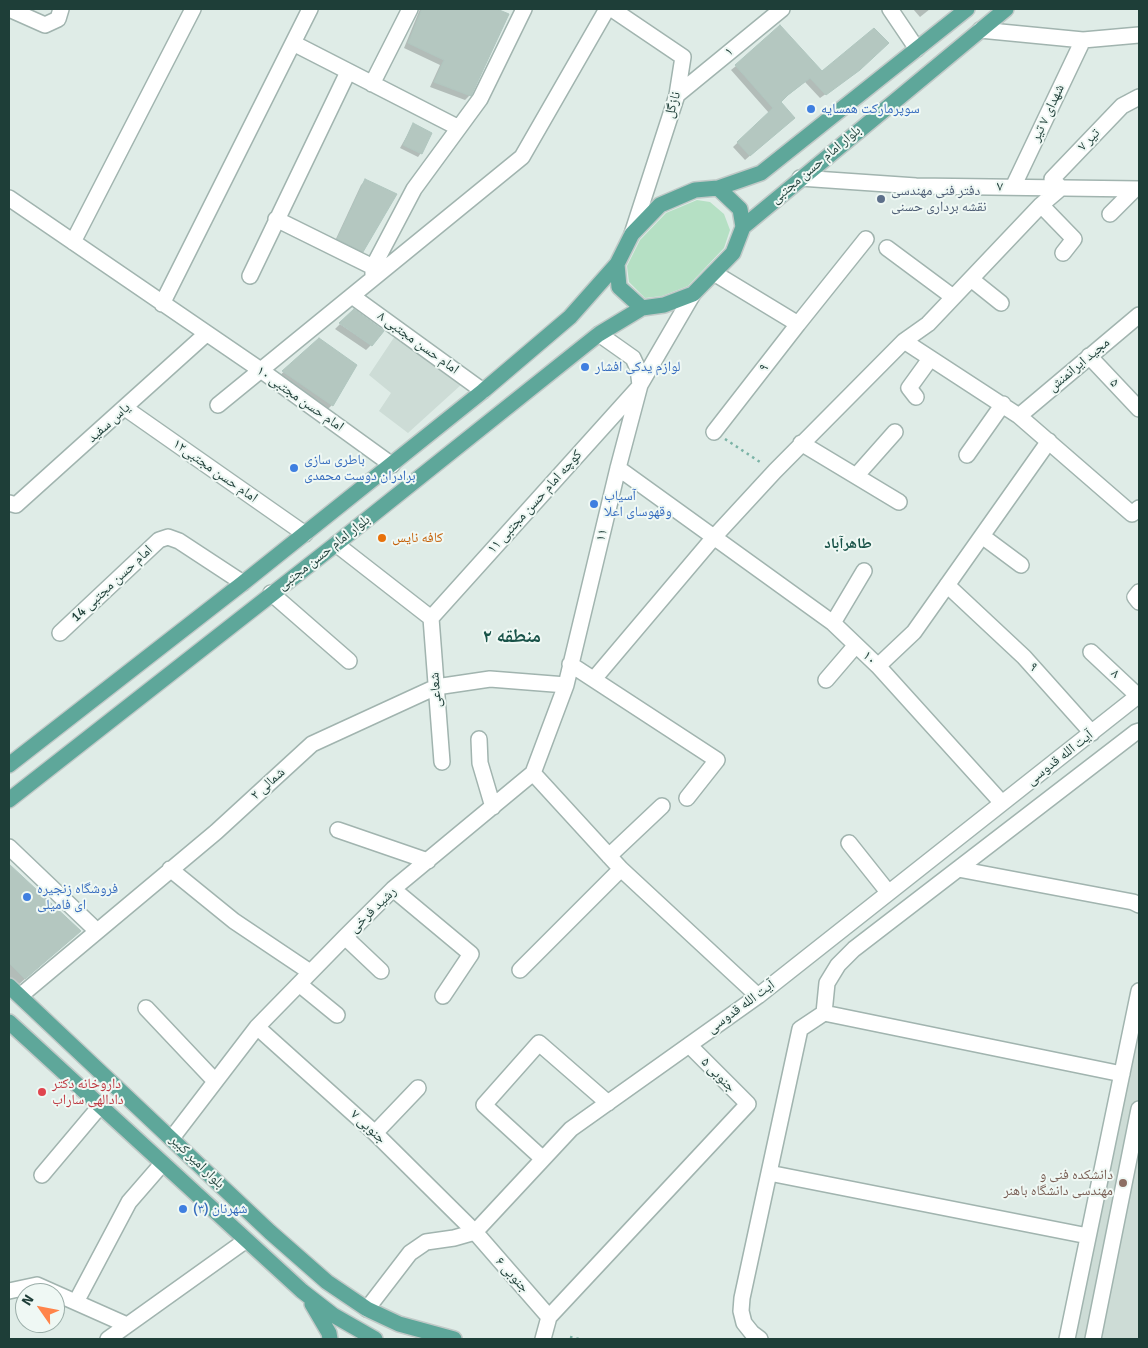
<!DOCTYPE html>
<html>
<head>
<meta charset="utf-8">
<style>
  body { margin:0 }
  #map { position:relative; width:1148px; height:1348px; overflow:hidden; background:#dfece7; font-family:Signika,sans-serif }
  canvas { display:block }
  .frame { position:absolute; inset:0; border:10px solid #1e3e38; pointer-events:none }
  .north { position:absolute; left:15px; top:1283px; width:50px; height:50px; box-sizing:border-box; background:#eff8f4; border:1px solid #9baea9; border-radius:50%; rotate:303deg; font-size:14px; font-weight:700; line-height:20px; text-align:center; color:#1e3e38 }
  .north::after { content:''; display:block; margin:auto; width:18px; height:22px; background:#ff844a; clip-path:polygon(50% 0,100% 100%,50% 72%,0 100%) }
</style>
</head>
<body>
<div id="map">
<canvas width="1148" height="1348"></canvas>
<div class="frame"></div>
<div class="north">N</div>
</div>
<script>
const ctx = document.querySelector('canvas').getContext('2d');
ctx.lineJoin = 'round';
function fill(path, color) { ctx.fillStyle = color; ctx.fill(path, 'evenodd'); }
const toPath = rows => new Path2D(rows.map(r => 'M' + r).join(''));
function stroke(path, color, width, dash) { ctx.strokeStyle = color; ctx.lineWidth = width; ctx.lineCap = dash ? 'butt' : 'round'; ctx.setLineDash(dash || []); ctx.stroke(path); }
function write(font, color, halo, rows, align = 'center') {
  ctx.font = font + ' Signika,"Noto Naskh Arabic",sans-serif'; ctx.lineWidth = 4; ctx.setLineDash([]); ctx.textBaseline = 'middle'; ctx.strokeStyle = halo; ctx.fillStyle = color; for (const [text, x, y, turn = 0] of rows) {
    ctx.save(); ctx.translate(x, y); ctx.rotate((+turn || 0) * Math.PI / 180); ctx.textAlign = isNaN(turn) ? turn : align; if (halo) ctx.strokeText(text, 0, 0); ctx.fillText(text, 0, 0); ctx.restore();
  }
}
fill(toPath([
  [395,336,462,384,408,433,379,411,391,393,369,375],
  [1139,1026,1139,1339,1075,1339]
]), '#cddcd6');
fill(toPath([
  [697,200,710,202,724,214,730,230,724,248,688,286,662,296,645,298,629,282,627,266,640,240,666,213]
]), '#b5e0c4');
fill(toPath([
  [420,9,495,9,507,14,470,95,465,100,430,87,440,65,404,48],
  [913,9,930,9,920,17],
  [736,66,822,72,854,74,820,98,805,82,779,102,789,122,745,160,733,147,769,113,731,70],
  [413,125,421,153,418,157,400,148],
  [365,181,362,251,358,255,334,243,361,185],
  [340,324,371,345,366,350,335,329],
  [319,340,332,405,327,410,278,377],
  [9,866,79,931,17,986,9,978]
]), '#0003');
const building = toPath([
  [422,9,497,9,509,14,471,96,434,82,444,60,408,43,422,9],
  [780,25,822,71,874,28,889,43,860,70,826,95,810,78,788,95,781,102,795,118,750,156,737,142,773,108,735,65,780,25],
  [413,123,432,133,422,154,403,145,413,123],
  [365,179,397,194,363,252,337,239,365,179],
  [354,309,384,331,372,346,339,323,354,309],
  [319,338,357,365,333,406,282,371,319,338],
  [9,864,81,931,25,979,9,963,9,864]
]);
fill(building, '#b4c7c0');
stroke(building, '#b0c6bf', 1);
const minor = toPath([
  [9,9,45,25,58,19,61,9],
  [612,9,683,57,677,95,632,234],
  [890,9,917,49],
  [980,30,1083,40,1139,35],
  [293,43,457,127],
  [372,84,410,9],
  [677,95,782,9],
  [800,178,916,186,1139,189],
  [1013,187,1083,40],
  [9,198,262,371,392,465],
  [1041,205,1074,239,1063,253],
  [1110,214,1135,189],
  [276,219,373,267],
  [73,242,193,9],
  [887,248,953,297],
  [250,276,348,72],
  [373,277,373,267,414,189,480,99,524,9],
  [971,279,1001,303],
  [352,296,483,391],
  [162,304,310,9],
  [798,324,866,239],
  [599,334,633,358,638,369,640,385],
  [904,341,1019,416,1132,514,1139,508],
  [1089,356,1139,409],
  [916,397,909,388,930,359],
  [218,405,522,157,607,9],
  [125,408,305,534],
  [1019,416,1139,315],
  [714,432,798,324,714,273],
  [801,443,899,502],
  [967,455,1003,404],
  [618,468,833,623,878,666,1002,803],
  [856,476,895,432],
  [9,503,16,505,206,334],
  [982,536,1021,565],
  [336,544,431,618],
  [947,585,1024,657,1092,733],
  [1139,592,1135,597,1139,602],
  [271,593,349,661],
  [431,618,639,387],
  [431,618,442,762],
  [833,623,864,571],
  [60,633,159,540,168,537,179,541,243,583],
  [1091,652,1138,696],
  [570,664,717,760,687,798],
  [878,666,914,632,1049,441],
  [594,679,715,536,775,471,904,341,928,324,1041,205,1061,188,1052,179,1122,106,1139,97],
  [826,680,856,645],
  [479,739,480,763,493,807],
  [533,773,621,869,758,996],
  [338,830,428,861],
  [849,843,888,892],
  [9,847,97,931],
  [609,856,662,806],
  [170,869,234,921,310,972],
  [958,869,1133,902,1139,905],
  [393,889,471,954,443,996],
  [345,937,381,971],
  [520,970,621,869],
  [299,984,337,1015],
  [20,996,216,832,312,744,436,687,490,679,566,685],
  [146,1008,215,1081],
  [824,1013,1122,1074],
  [257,1027,375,1133,475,1232,549,1317],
  [375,1133,418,1088],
  [172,1138,257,1027,345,937,393,889,533,773,566,685,618,468,640,385,693,294],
  [543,1159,484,1105,539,1043,608,1103],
  [769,1173,1088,1236],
  [42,1175,101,1105],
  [9,1291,37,1285,127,1325],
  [76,1302,129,1202,162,1164],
  [367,1309,410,1253,426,1242,454,1238,475,1232,571,1129,758,996,1139,695],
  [108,1339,245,1241],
  [543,1339,549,1317,748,1104,689,1045],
  [760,1339,752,1333,744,1323,741,1311,742,1298,800,1029,824,1013,827,983,838,965,854,949,1136,732,1139,731],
  [1067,1339,1139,991],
  [1093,1339,1139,1109]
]);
const major = toPath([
  [718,188,761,173,967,9],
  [743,227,740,209,718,188,695,190,660,205,632,234,617,264,619,287,642,308,664,305,693,294,733,253,743,227,1006,9],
  [9,765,243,583,483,391,570,317,617,264],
  [9,800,336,544,599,334,642,308],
  [9,986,270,1232,327,1282,367,1309,399,1324,454,1339],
  [9,1022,302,1291,333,1315,375,1339],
  [312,1304,329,1333,330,1339]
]);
stroke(minor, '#a1b4af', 18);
stroke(major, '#c0c9c7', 18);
stroke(toPath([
  [725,439,763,464],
  [570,1337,579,1339]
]), '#7bb3a6', 2.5, [2.5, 4]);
stroke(minor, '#fff', 15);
stroke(major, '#5ea79a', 15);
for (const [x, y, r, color] of [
  [811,109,5,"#3f7fe0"],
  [881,199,5,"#5c6f8a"],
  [585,367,5,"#3f7fe0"],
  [294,468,5,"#3f7fe0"],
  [594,504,5,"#3f7fe0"],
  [382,538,5,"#e8710a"],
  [27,897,5,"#3f7fe0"],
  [42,1092,5,"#e0444e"],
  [1123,1183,5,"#8d6e63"],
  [183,1209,5,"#3f7fe0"]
]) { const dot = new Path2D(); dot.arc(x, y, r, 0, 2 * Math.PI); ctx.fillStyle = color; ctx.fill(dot); stroke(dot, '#eff8f4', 2); }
write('14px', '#1e3e38', '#eff8f4', [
  ["۱",729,52,-39],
  ["نازگل",673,105,-74],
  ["شهدای ۷ تیر",1048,113,-65],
  ["۷ تیر",1089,140,-46],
  ["بلوار امام حسن مجتبی",816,165,-40],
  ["۷",1000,187,1],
  ["امام حسن مجتبی ۸",418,343,36],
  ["مجید ایرانمنش",1079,365,-40],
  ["۹",764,368,-52],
  ["۵",1114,383,47],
  ["امام حسن مجتبی ۱۰",300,399,35],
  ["یاس سفید",109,423,-42],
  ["امام حسن مجتبی۱۲",215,471,35],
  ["کوچه امام حسن مجتبی ۱۱",535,502,-48],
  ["۱۱",602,535,-76],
  ["بلوار امام حسن مجتبی",324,553,-38],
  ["امام حسن مجتبی 14",112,584,-43],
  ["۱۰",869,658,44],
  ["۹",1033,667,48],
  ["۸",1115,674,43],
  ["شعاعی",436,690,-94],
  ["آیت الله قدوسی",1060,758,-38],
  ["۲ شمالی",268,784,-42],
  ["رشید فرخی",373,910,-44],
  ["آیت الله قدوسی",741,1007,-36],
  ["۵ جنوبی",718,1075,45],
  ["۷ جنوبی",368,1127,43],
  ["بلوار امیر کبیر",197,1162,44],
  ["۶ جنوبی",512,1275,48]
]);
write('14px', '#366cbe', '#eff8f4', [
  ["سوپرمارکت همسایه",821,109],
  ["لوازم یدکی افشار",595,367],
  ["باطری سازی",304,460],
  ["برادران دوست محمدی",304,476],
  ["آسیاب",604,496],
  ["وقهوسای اعلا",604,512],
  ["فروشگاه زنجیره",37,889],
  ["ای فامیلی",37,905],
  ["شهرنان (۳)",193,1209]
], 'left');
write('14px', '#4e5e75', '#eff8f4', [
  ["دفتر فنی مهندسی",891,191],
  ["نقشه برداری حسنی",891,207]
], 'left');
write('14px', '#c56008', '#eff8f4', [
  ["کافه نایس",392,538]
], 'left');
write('14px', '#be3a42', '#eff8f4', [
  ["داروخانه دکتر",52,1084],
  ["دادالهی ساراب",52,1100]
], 'left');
write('14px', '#785e54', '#eff8f4', [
  ["دانشکده فنی و",1113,1175],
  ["مهندسی دانشگاه باهنر",1113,1191]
], 'right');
write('bold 15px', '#185248', '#eff8f4', [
  ["طاهرآباد",848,544]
]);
write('bold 19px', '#185248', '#eff8f4', [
  ["منطقه ۲",512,637]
]);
</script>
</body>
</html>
